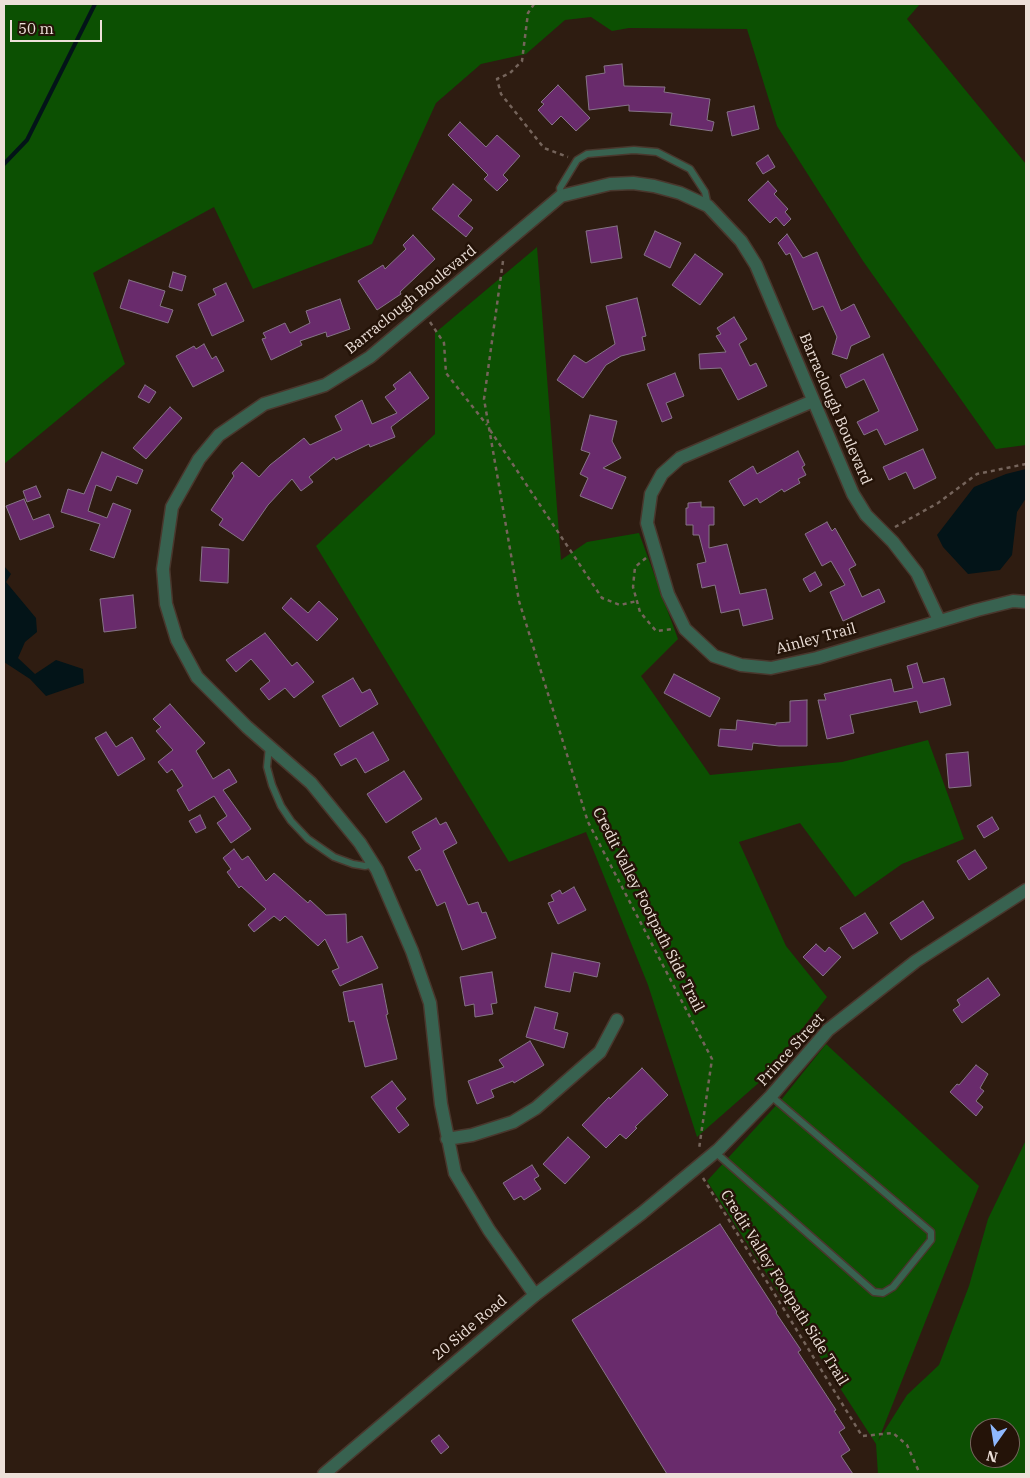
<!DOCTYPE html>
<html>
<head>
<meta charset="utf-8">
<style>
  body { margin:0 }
  #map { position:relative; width:1030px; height:1478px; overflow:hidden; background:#2e1c11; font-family:"IBM Plex Serif",serif }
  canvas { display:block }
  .frame { position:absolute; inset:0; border:5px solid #ede0d9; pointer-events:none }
  .north { position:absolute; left:970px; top:1418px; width:50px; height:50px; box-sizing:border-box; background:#241308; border:1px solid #74655c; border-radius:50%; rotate:193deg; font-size:14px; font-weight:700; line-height:20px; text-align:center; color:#ede0d9 }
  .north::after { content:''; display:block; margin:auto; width:18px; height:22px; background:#8fb8fd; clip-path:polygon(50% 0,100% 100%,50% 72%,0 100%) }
  .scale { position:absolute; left:10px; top:20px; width:92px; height:22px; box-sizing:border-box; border:2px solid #ede0d9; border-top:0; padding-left:6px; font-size:15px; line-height:18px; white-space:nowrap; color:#ede0d9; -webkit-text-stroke:4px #241308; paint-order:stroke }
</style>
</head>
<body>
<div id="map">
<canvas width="1030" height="1478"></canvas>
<div class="frame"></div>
<div class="north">N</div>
<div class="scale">50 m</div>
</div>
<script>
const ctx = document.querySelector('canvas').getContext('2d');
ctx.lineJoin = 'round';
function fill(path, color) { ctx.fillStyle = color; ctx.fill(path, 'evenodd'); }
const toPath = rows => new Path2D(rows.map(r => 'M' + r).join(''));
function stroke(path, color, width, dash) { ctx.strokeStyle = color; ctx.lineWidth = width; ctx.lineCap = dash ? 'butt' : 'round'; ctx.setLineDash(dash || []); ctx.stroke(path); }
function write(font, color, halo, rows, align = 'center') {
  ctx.font = font + ' "IBM Plex Serif",serif'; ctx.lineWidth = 5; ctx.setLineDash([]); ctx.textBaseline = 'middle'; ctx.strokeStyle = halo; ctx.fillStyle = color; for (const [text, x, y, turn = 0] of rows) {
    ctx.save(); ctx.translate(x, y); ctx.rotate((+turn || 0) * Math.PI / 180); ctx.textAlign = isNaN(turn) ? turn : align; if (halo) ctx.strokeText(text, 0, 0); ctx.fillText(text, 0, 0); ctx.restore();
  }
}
fill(toPath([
  [4,4,920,4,907,19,1026,164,1026,445,996,449,863,261,777,126,747,29,629,28,612,31,591,17,565,20,526,54,481,64,436,103,372,244,253,289,214,207,93,273,125,364,4,464],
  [537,247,561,560,587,542,639,533,678,639,641,676,710,775,842,762,928,740,964,839,902,864,855,897,800,823,739,842,786,946,827,997,762,1080,697,1137,648,985,586,832,509,862,316,546,435,434,435,333],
  [826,1044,979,1186,878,1441,907,1395,939,1365,969,1286,988,1219,1026,1140,1026,1474,878,1474,876,1444,707,1181,781,1100],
  [980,1428,1010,1428,1010,1458,980,1458]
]), '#0c5002');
fill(toPath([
  [1026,469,1026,498,1017,512,1012,555,1000,570,968,574,943,547,937,535,974,487,1006,474],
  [4,566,11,574,6,582,36,618,37,632,25,642,18,658,35,674,56,660,83,669,84,683,46,696,30,679,4,662]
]), '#031418');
stroke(toPath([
  [4,164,27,140,95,4]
]), '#031418', 4);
const building = toPath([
  [622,64,624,86,665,87,664,92,710,99,707,120,714,122,712,131,670,125,672,113,629,111,629,105,589,110,586,76,605,73,604,66,622,64],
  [558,85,590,118,576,131,561,116,552,125,538,110,544,104,541,102,558,85],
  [754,106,759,129,732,136,727,112,754,106],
  [460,122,486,147,497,135,520,156,503,175,508,180,497,191,484,179,488,175,448,135,460,122],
  [768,155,775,167,763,174,756,163,768,155],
  [768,181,777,191,774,194,788,209,785,212,791,219,784,226,776,217,770,223,748,200,768,181],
  [453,184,472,200,458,216,473,228,466,237,432,209,453,184],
  [617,226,622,258,591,263,586,231,617,226],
  [655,231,681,243,670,268,644,255,655,231],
  [787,234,803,258,817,252,841,311,854,304,870,337,851,346,847,359,832,354,837,337,823,306,813,310,790,253,786,255,778,243,787,234],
  [413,235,435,259,400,292,401,294,377,310,358,281,383,265,385,269,406,249,403,245,413,235],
  [695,254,723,274,700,305,672,285,695,254],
  [173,272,186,276,182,291,169,287,173,272],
  [129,280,165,291,160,306,173,310,168,323,120,308,129,280],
  [226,283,244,321,212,336,198,304,216,295,213,289,226,283],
  [637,298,646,336,642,337,645,350,621,356,606,365,583,398,557,380,574,355,586,363,615,344,606,306,637,298],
  [340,299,350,329,327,337,326,332,300,341,302,345,271,360,262,339,266,338,263,333,285,323,290,333,310,323,306,311,340,299],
  [734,317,747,339,739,344,750,366,756,363,767,386,738,400,721,368,700,369,699,354,726,352,716,336,721,334,717,328,734,317],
  [204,344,212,359,216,356,224,371,193,387,176,356,194,346,196,349,204,344],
  [883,354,918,430,885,445,877,429,864,435,857,422,879,411,864,379,846,388,840,375,883,354],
  [410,372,429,398,391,427,395,437,370,447,369,444,336,460,334,457,309,477,313,482,301,491,292,479,268,505,243,541,219,525,223,519,211,510,234,476,232,473,242,462,259,477,270,465,304,438,310,445,342,430,335,416,362,400,372,424,397,413,385,397,396,389,393,385,410,372],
  [675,373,684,396,666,403,672,418,662,422,647,384,675,373],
  [145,385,156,392,149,403,138,397,145,385],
  [170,407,182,418,146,459,133,448,170,407],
  [590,415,617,421,612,441,621,458,603,468,626,477,612,509,580,496,588,478,580,474,590,453,581,450,590,415],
  [923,449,936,478,914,489,906,472,889,480,883,467,923,449],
  [798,451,805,465,802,467,806,475,798,479,800,483,784,492,782,489,760,503,757,498,744,506,729,481,753,466,757,474,798,451],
  [102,452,143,470,137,484,117,476,111,491,96,485,88,511,107,518,113,503,131,510,114,558,90,550,100,524,61,512,68,489,84,494,102,452],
  [36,486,41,497,27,502,23,491,36,486],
  [24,499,33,520,49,514,54,527,20,540,6,506,24,499],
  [701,502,701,507,714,507,714,525,709,525,709,548,727,544,740,594,766,589,773,619,743,626,739,609,721,613,715,585,702,588,697,564,706,562,699,535,693,535,693,525,686,525,686,508,688,508,688,503,701,502],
  [827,522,832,531,835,528,856,565,849,569,862,597,879,589,885,602,843,621,830,592,845,585,831,561,822,566,805,534,827,522],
  [202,547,229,549,228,583,200,581,202,547],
  [815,572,822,585,810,592,803,579,815,572],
  [133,595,136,628,104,632,100,599,133,595],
  [291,598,308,613,319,601,338,619,317,641,282,608,291,598],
  [265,633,292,666,297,662,314,682,294,698,285,688,269,700,260,689,270,681,251,659,236,672,226,660,265,633],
  [917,663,923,683,944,678,951,705,920,713,917,701,850,715,854,733,827,739,818,700,826,700,824,694,891,679,894,692,913,688,907,666,917,663],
  [674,674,720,698,710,717,664,693,674,674],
  [353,678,362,693,370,689,378,704,340,727,322,696,353,678],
  [807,700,807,746,779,746,753,743,752,750,718,746,720,729,736,730,737,720,776,725,776,723,790,722,790,701,807,700],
  [170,704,205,743,196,751,213,779,229,769,237,782,223,790,251,829,231,843,217,823,227,816,214,796,189,811,177,790,183,786,172,769,167,773,158,762,173,750,156,731,161,727,153,719,170,704],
  [106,732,116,747,132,737,145,759,118,776,95,738,106,732],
  [373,732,389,760,365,773,356,758,341,766,334,754,373,732],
  [968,752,971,786,949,788,946,754,968,752],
  [404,771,422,799,386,823,367,794,404,771],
  [200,815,206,828,196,833,189,821,200,815],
  [992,817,999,829,984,838,977,826,992,817],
  [436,818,440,825,446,822,457,843,443,851,468,905,478,902,482,913,486,912,496,938,462,950,445,902,437,906,420,869,416,871,408,857,421,849,412,832,436,818],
  [234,849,242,860,248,856,266,881,274,873,308,903,310,900,326,915,346,914,347,943,362,936,378,968,340,986,332,971,339,968,325,939,318,946,285,916,280,921,274,916,254,932,248,925,266,909,241,886,239,888,227,872,231,869,223,858,234,849],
  [975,850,987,868,969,880,957,861,975,850],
  [574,887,586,910,558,924,548,903,554,901,551,895,560,890,562,894,574,887],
  [923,901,934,918,901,940,890,923,923,901],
  [865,913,878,933,853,949,840,928,865,913],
  [816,944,825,952,829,947,841,957,823,976,803,957,816,944],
  [552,953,600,963,597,977,574,972,570,992,545,987,552,953],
  [492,972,497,1003,491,1004,493,1014,475,1017,474,1004,465,1006,460,977,492,972],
  [988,978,1000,995,962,1023,953,1010,960,1005,957,1000,988,978],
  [382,984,388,1014,386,1015,397,1059,365,1067,354,1021,349,1022,343,992,382,984],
  [535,1007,558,1013,554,1029,568,1033,564,1048,526,1037,535,1007],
  [530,1041,544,1065,514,1083,513,1081,491,1090,494,1097,477,1104,468,1081,504,1067,499,1060,530,1041],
  [976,1065,988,1074,980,1088,984,1091,976,1101,983,1107,976,1116,950,1092,957,1084,959,1085,976,1065],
  [642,1068,668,1095,635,1127,637,1128,626,1139,620,1134,606,1148,582,1125,609,1097,610,1099,642,1068],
  [392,1081,406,1099,396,1108,409,1125,399,1133,371,1097,392,1081],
  [568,1137,590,1157,565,1184,543,1164,568,1137],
  [532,1165,539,1176,534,1179,541,1189,524,1200,521,1196,514,1200,503,1183,532,1165],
  [720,1224,777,1312,776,1313,801,1350,798,1352,836,1410,834,1411,845,1428,839,1432,850,1450,841,1456,853,1474,667,1474,572,1320,720,1224],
  [439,1435,449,1447,441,1454,431,1441,439,1435]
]);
fill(building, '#692b6c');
stroke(building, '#867487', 1);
const service = toPath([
  [561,196,560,188,577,160,587,154,634,150,657,152,690,169,705,192,708,206],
  [269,746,267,767,272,785,281,806,291,821,308,839,334,857,353,864,365,866,374,864],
  [715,1152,874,1292,883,1293,893,1287,931,1240,931,1232,771,1096]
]);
const minor = toPath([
  [813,401,680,458,662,474,651,494,647,523,668,594,685,629,714,656,741,665,771,668,817,658,977,610,1013,601,1026,602],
  [447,1139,472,1135,513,1122,536,1108,600,1052,617,1020],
  [535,1295,489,1230,455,1173,441,1104,430,1003,412,951,377,870,360,843,311,783,247,727,197,677,177,640,166,604,163,569,172,507,199,459,219,435,264,404,325,385,370,357,561,196,610,184,633,183,654,186,680,193,708,206,741,241,756,265,853,494,866,515,893,542,917,573,939,620]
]);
const tertiary = toPath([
  [324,1474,535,1295,642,1213,719,1149,771,1096,828,1030,916,961,1026,890]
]);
stroke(service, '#49372d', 9);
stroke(minor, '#49372d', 15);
stroke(tertiary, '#49372d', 15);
stroke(toPath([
  [534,4,528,13,522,61,510,73,497,79,501,94,544,148,568,157],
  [503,261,484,399,519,601,588,822,712,1059,699,1149],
  [430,322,444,343,446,373,487,425],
  [490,430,602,598,620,605,637,601],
  [895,527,938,503,977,474,1026,464],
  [646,558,635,567,633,587,640,612,656,631,673,629],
  [703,1178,862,1436,893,1433,907,1445,920,1474]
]), '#75645b', 2.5, [4, 4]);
stroke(service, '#386250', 6);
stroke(minor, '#386250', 12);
stroke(tertiary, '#386250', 12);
write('15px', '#ede0d9', '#241308', [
  ["Barraclough Boulevard",411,300,-39],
  ["Barraclough Boulevard",835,409,67],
  ["Ainley Trail",816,639,-15],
  ["Credit Valley Footpath Side Trail",648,910,63],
  ["Prince Street",791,1050,-48],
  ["Credit Valley Footpath Side Trail",784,1288,58],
  ["20 Side Road",470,1328,-40]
]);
</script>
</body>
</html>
